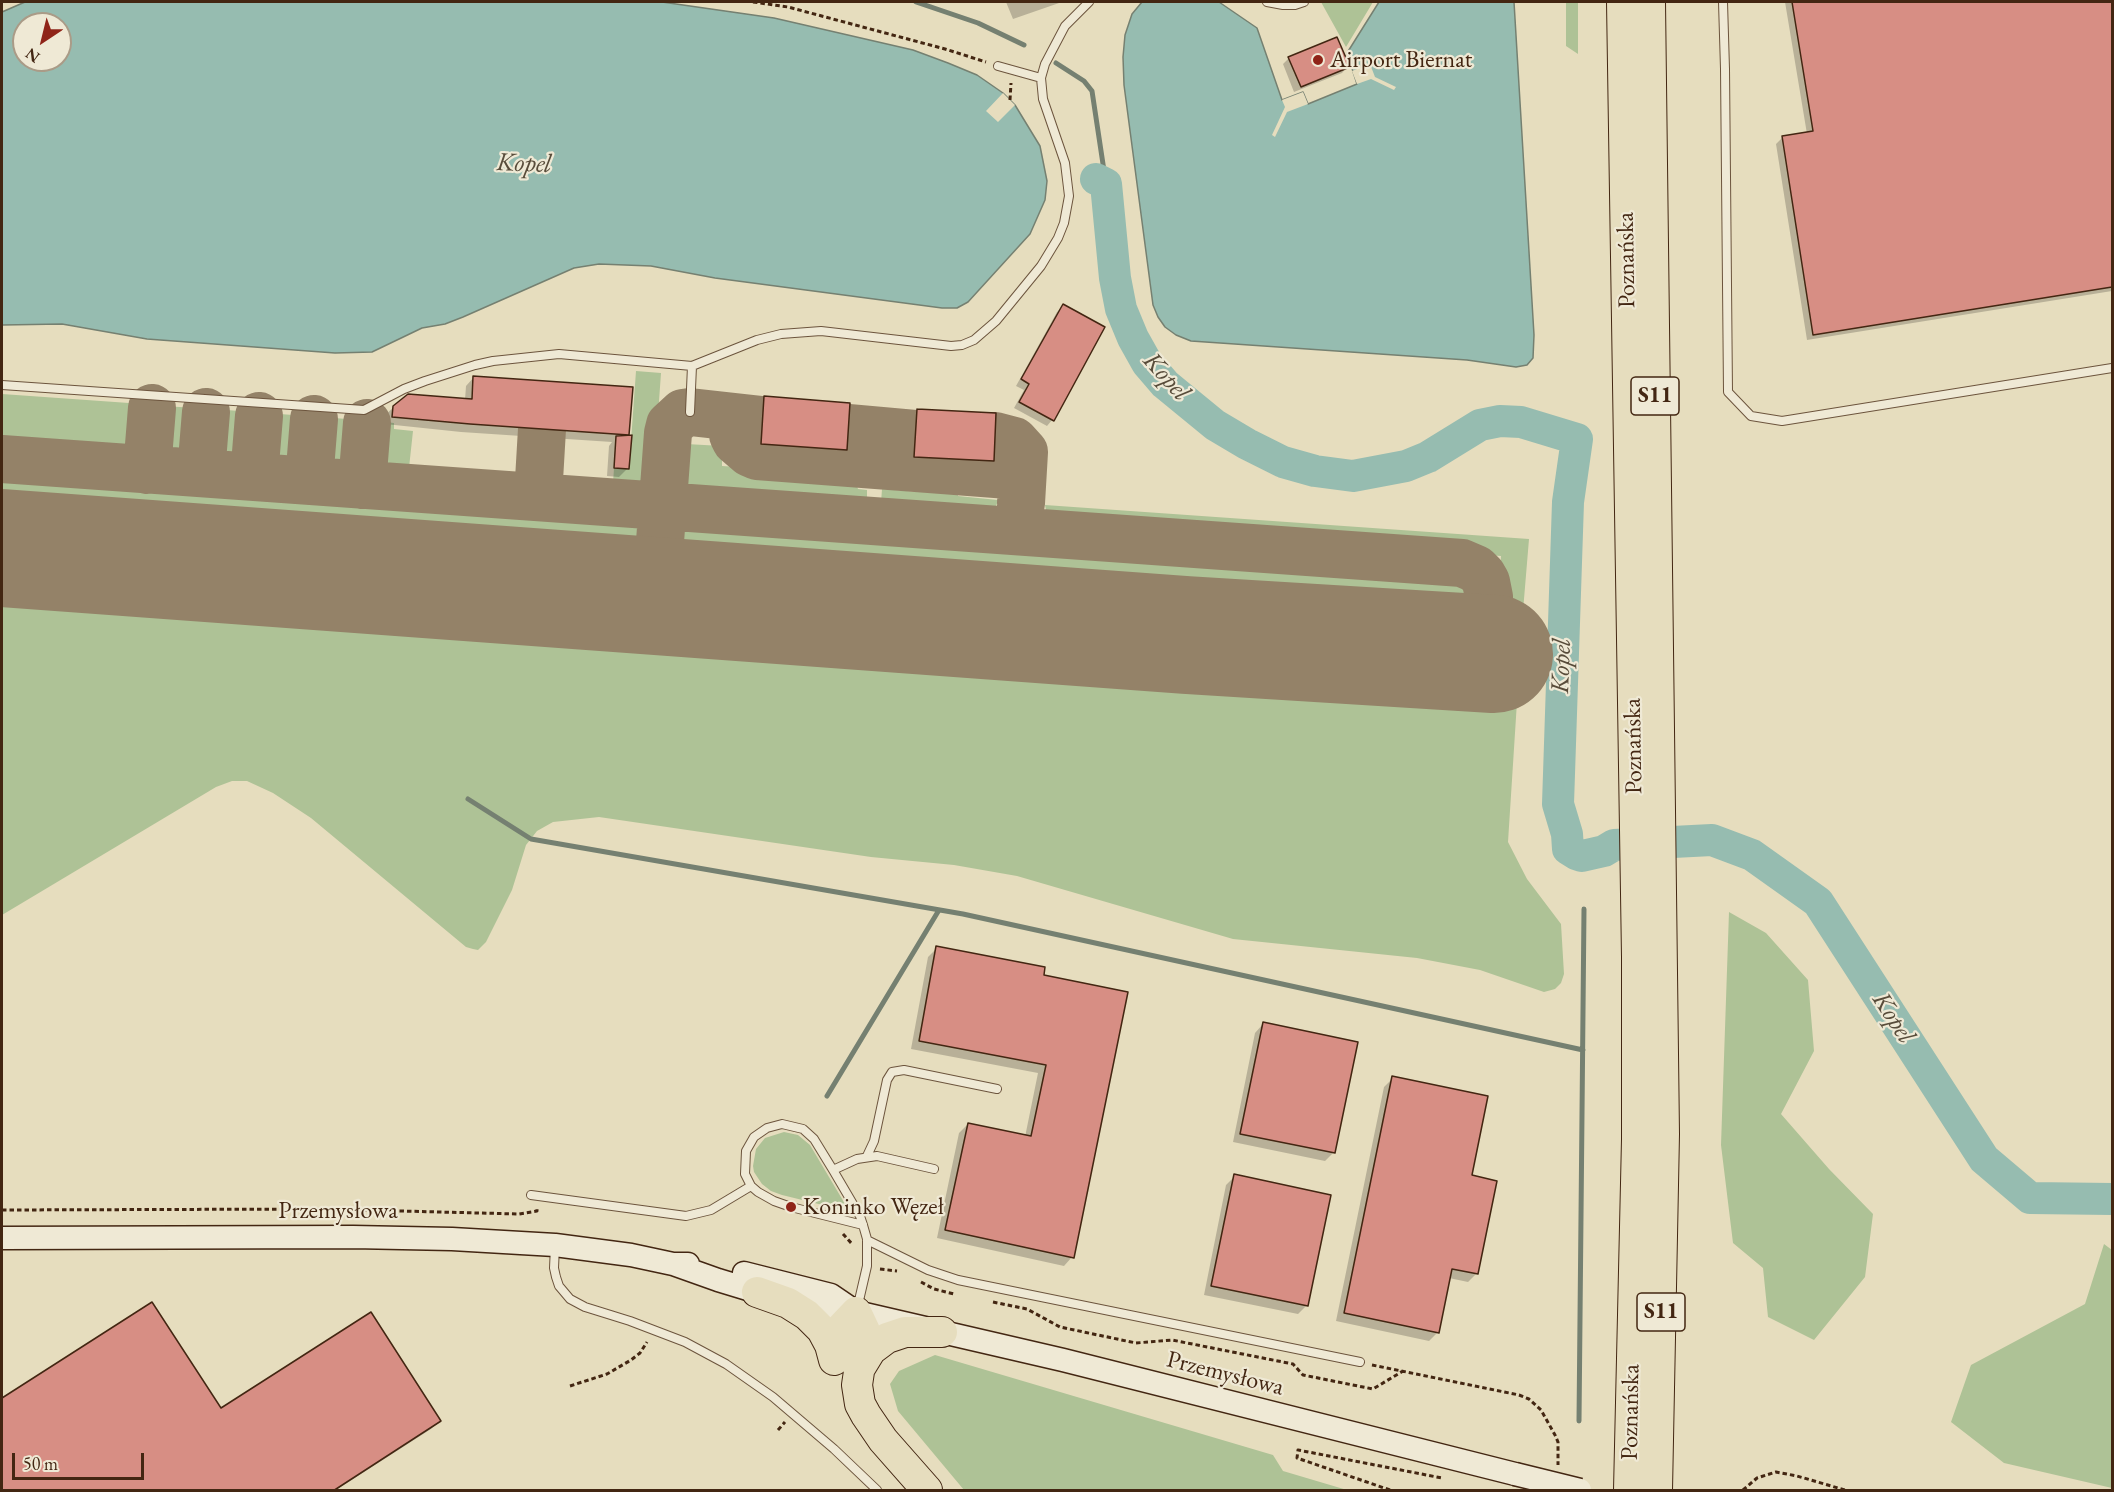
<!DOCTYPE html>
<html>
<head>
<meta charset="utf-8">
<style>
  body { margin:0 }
  #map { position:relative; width:2114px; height:1492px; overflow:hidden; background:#e6ddbe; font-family:"EB Garamond",serif }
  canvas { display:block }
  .frame { position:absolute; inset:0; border:3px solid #432612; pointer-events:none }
  .north { position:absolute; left:12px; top:12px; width:60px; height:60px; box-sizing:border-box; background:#efe9d5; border:2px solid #aa9b87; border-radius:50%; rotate:215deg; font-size:16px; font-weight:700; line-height:24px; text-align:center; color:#432612 }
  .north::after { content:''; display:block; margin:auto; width:21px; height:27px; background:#8f2418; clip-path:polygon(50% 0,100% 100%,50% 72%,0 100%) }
  .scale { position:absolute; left:12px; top:1453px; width:132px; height:27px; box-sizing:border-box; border:3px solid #432612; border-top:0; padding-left:8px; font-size:18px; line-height:21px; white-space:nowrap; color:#432612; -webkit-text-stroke:4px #efe9d5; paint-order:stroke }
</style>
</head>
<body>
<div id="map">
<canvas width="2114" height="1492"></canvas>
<div class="frame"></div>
<div class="north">N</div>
<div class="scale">50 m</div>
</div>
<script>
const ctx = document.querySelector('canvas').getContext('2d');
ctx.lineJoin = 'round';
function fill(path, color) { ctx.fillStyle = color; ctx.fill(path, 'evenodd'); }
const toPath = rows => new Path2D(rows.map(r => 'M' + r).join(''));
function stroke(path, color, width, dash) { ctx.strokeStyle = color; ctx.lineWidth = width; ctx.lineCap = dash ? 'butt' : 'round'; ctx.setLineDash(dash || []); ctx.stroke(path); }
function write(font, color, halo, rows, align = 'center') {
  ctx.font = font + ' "EB Garamond",serif'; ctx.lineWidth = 4.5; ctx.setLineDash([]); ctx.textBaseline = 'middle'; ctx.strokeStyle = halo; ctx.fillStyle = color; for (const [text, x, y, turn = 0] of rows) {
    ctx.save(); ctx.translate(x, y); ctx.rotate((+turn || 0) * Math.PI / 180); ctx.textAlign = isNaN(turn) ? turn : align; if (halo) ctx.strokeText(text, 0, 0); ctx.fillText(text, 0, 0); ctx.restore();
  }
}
fill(toPath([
  [1321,2,1373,2,1346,47],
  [1566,2,1578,2,1578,54,1566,46],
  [636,371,661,373,654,471,648,471,650,475,654,476,653,487,644,494,621,492,613,483,614,468,629,469],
  [2,394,143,404,139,454,133,458,2,449],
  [161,406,198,408,194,458,189,462,162,460,157,455],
  [215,409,251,412,247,461,242,466,216,465,211,458],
  [268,413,305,416,302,465,296,469,270,468,265,463],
  [322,417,359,420,354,469,350,473,323,472,318,466],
  [376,421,394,423,394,429,413,431,408,477,377,475,372,470],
  [686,444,722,446,722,466,832,473,832,485,857,486,858,489,867,490,867,501,858,509,681,497,675,489,676,451],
  [2,470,643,515,650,524,648,560,636,571,2,525],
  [920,480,1002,487,1000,494,958,491,958,496,998,500,992,520,887,512,881,503,882,489,919,492],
  [1045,505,1529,539,1521,635,1512,631,1497,619,1501,556,1049,524],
  [680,518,1459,574,1470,582,1478,594,1476,618,1462,630,680,573,669,561,672,525],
  [2,574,1361,673,1518,686,1508,842,1527,879,1561,924,1564,974,1561,983,1555,989,1544,992,1480,970,1417,958,1233,939,1017,876,954,865,871,857,599,817,553,822,537,831,526,845,512,890,486,942,478,950,473,949,466,947,311,818,273,793,247,781,232,781,216,787,2,915],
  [1729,912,1766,933,1808,980,1814,1051,1781,1114,1829,1169,1873,1214,1865,1277,1814,1340,1768,1317,1763,1268,1733,1243,1721,1145],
  [784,1132,798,1135,810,1145,848,1209,843,1210,782,1195,771,1191,762,1184,754,1172,753,1166,756,1149,765,1138],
  [2104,1244,2112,1250,2112,1488,2004,1463,1951,1422,1971,1365,2085,1304],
  [935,1355,1273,1455,1283,1471,1347,1490,964,1490,898,1411,890,1384,899,1371]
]), '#aec296');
const water = toPath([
  [25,2,662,2,774,18,913,50,948,63,977,75,1003,93,1015,105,1040,146,1047,181,1045,200,1030,234,968,302,957,308,942,308,715,278,651,266,599,264,574,268,463,317,445,324,422,328,372,352,335,353,147,339,62,324,2,325,2,12,25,2],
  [24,24,60,24,60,60,24,60,24,24],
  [1142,2,1219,2,1257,28,1282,100,1303,92,1308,104,1357,84,1347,53,1379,2,1514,2,1534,335,1533,358,1527,365,1516,367,1467,360,1191,341,1176,335,1165,327,1158,317,1153,305,1124,85,1123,57,1125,35,1132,14,1142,2]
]);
fill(water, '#96bcb0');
stroke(water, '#758071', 1.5);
fill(toPath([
  [1370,64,1375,77,1396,87,1394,90,1371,79,1357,84,1352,71],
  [1303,92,1308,104,1287,112,1275,137,1272,135,1285,107,1282,100],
  [1003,93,1015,105,998,122,986,111]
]), '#e6ddbe');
fill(toPath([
  [1006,2,1062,2,1013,19],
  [1785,2,2112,2,2112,291,1807,340,1776,144,1782,138,1807,134],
  [1289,58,1348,66,1342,73,1294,92,1283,64],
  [1063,306,1103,328,1052,420,1047,426,1014,408,1024,390,1016,386,1057,312],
  [474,377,628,435,625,437,627,469,619,477,607,476,609,446,612,442,461,432,385,424,385,415,394,407,465,400,466,386],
  [765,398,845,450,839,456,755,450,759,404],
  [917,411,992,460,986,466,909,462,911,417],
  [937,948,1042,976,1072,1257,1064,1266,937,1238,959,1133,968,1124,1025,1137,1038,1073,911,1049,928,957],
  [1263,1024,1334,1152,1325,1161,1233,1142,1255,1033],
  [1393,1078,1470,1176,1477,1273,1468,1282,1449,1278,1438,1332,1429,1341,1336,1321,1384,1087],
  [1235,1176,1307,1305,1298,1314,1204,1295,1226,1185],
  [152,1304,221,1410,439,1421,431,1429,336,1490,2,1490,2,1400]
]), '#0003');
stroke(toPath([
  [916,2,978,23,1024,45],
  [1056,63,1084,81,1092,91,1106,184],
  [468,799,531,839,963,914,1583,1050],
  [827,1096,939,910],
  [1579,1421,1584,909]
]), '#758071', 5);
stroke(toPath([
  [1096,179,1106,184,1115,278,1121,309,1133,338,1147,363,1165,384,1215,425,1247,444,1283,462,1315,471,1353,476,1406,466,1428,457,1480,425,1500,421,1521,422,1577,439,1568,502,1558,804,1567,834,1568,849,1576,854,1582,856,1604,851,1614,845,1712,840,1752,855,1818,902,1984,1159,2030,1198,2112,1199]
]), '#96bcb0', 32);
stroke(toPath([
  [732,417,733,435,736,441,750,453,757,456,1022,476],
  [848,428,915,434],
  [995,436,1014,441,1024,452,1021,503],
  [2,459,1462,563,1476,569,1482,575,1486,582,1489,597,1485,636,1475,648,1456,652],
  [147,470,152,408],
  [201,473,206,412],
  [254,477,259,416],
  [309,481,314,419],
  [362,485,367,423],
  [538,497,542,429],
  [656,596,668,433,670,425,683,413,690,412,762,420]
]), '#948268', 48);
stroke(toPath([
  [2,548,1186,635,1494,654]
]), '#948268', 118);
const building = toPath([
  [1792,2,2112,2,2112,287,1813,335,1782,136,1813,131,1792,2],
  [1337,37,1350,67,1301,87,1288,57,1337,37],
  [1063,304,1105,327,1054,421,1019,402,1029,384,1021,379,1063,304],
  [473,376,633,387,629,435,470,424,392,417,393,406,408,394,472,399,473,376],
  [764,396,850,403,847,450,761,444,764,396],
  [917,409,996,413,994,461,914,457,917,409],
  [632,435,629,469,614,468,616,436,632,435],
  [936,946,1045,967,1044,975,1128,992,1074,1258,945,1230,968,1123,1031,1136,1046,1065,919,1041,936,946],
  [1263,1022,1358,1042,1335,1153,1240,1134,1263,1022],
  [1392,1076,1488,1096,1472,1175,1497,1181,1478,1274,1452,1269,1439,1333,1344,1313,1392,1076],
  [1234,1174,1331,1195,1308,1306,1211,1286,1234,1174],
  [152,1302,221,1408,371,1312,441,1421,333,1491,2,1491,2,1398,152,1302]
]);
fill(building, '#d78e84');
stroke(building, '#432612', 1.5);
const lane = toPath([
  [1267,2,1283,5,1295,5,1304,2],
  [1723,2,1725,69,1728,392,1751,416,1782,421,2112,368],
  [998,66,1041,78],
  [2,385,364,410,404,389,425,381,475,365,493,361,559,354,692,366],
  [690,412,692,366,757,340,781,334,821,331,951,346,962,345,974,340,996,321,1041,266,1058,238,1064,223,1069,196,1065,163,1043,99,1041,78,1045,64,1065,26,1089,2],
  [867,1156,874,1141,887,1080,892,1072,904,1070,997,1089],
  [833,1170,857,1159,877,1156,934,1169],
  [531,1195,686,1216,711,1210,751,1186],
  [867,1240,928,1270,958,1280,1360,1362],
  [555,1246,554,1268,556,1277,559,1286,570,1299,585,1307,630,1321,685,1342,726,1364,773,1397,834,1449,877,1490],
  [857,1309,867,1266,867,1239,863,1225,860,1216,833,1170,814,1139,803,1129,782,1124,767,1128,754,1137,746,1151,745,1174,751,1186,758,1192,774,1201,791,1207,863,1225]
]);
const secondary = toPath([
  [2,1238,353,1237,452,1239,555,1245,631,1255,673,1264,688,1264],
  [673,1264,718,1280,820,1311,838,1313,856,1312,1063,1360,1515,1474],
  [744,1273,831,1295,856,1312]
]);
const highway = toPath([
  [1622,2,1637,957,1637,1139,1629,1490],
  [1650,2,1664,1134,1657,1490],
  [757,1292,788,1303,807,1315,822,1330,830,1345,834,1360],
  [834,1358,834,1342,838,1331,856,1312,865,1331,857,1385,860,1404,866,1415,883,1440,927,1490],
  [860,1368,871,1350,887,1338,905,1332,942,1332]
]);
stroke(lane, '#6c543d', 10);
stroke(secondary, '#432612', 25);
stroke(highway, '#432612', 32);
stroke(toPath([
  [753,2,788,7,945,49,986,62],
  [1010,100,1011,83],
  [2,1210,320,1209,519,1214,537,1211,537,1209],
  [843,1234,853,1245],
  [880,1269,897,1271],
  [921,1282,934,1289,954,1294],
  [993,1302,1027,1309,1060,1327,1136,1343,1172,1340,1293,1364,1303,1375,1373,1389,1403,1371],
  [1372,1365,1519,1395,1529,1399,1541,1410,1555,1435,1558,1442,1558,1465],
  [570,1386,607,1374,631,1360,640,1353,647,1342],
  [778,1430,785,1422],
  [1390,1490,1297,1458,1298,1450,1442,1478],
  [1743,1490,1757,1478,1776,1472,1797,1476,1845,1490]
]), '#432612', 3, [4.5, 3]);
stroke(lane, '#efe9d5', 8);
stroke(secondary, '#efe9d5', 22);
stroke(highway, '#e6ddbe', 30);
const secondaryBridge = toPath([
  [1515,1474,1580,1490]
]);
stroke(secondaryBridge, '#432612', 25, []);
stroke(secondaryBridge, '#efe9d5', 22);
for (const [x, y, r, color] of [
  [1318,60,6,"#8f2418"],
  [791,1207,6,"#8f2418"]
]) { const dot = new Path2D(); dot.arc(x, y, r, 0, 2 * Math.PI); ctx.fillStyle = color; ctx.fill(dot); stroke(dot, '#efe9d5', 2); }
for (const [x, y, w] of [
  [1655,396,48],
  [1661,1312,48]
]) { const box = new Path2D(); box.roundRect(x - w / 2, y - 19, w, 38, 4.5); ctx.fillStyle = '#efe9d5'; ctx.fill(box); stroke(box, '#432612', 1.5); }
write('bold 22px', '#432612', null, [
  ["S11",1655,396],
  ["S11",1661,1312]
]);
write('24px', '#432612', '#efe9d5', [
  ["Airport Biernat",1330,60],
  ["Koninko Węzeł",803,1207]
], 'left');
write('24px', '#432612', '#efe9d5', [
  ["Poznańska",1627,260,-91],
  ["Poznańska",1634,746,-91],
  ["Przemysłowa",338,1211],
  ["Przemysłowa",1225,1374,14],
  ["Poznańska",1631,1412,-89]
]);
write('italic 26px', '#584c3a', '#efe9d5', [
  ["Kopel",524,164,2],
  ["Kopel",1166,377,48],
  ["Kopel",1562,666,-88],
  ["Kopel",1893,1018,57]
]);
</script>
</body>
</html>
